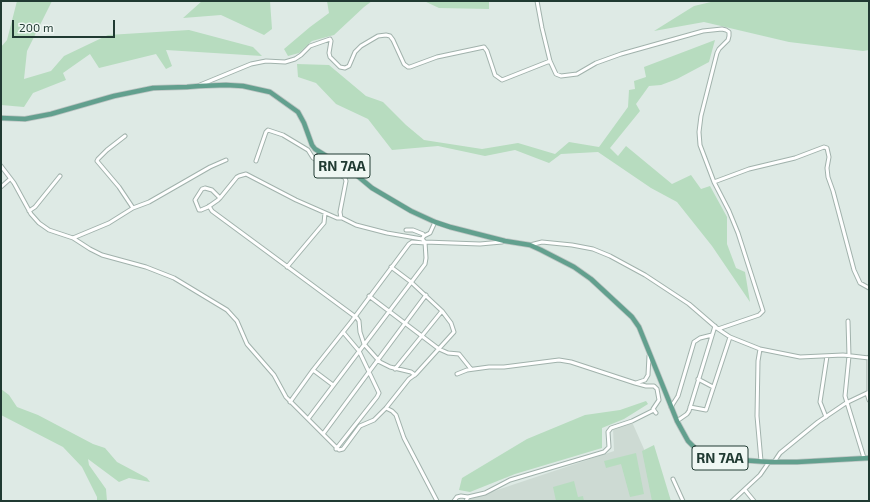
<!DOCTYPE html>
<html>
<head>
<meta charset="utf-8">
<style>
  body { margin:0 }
  #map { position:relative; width:870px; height:502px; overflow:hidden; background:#deeae5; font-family:"Exo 2",sans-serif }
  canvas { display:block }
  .frame { position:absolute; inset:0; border:2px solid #203a32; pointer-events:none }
  .scale { position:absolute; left:12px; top:20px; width:103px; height:18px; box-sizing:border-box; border:2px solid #203a32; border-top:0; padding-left:5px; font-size:12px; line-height:14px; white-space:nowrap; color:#203a32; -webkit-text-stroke:3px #eff7f3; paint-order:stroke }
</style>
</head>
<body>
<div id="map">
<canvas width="870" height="502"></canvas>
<div class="frame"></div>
<div class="scale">200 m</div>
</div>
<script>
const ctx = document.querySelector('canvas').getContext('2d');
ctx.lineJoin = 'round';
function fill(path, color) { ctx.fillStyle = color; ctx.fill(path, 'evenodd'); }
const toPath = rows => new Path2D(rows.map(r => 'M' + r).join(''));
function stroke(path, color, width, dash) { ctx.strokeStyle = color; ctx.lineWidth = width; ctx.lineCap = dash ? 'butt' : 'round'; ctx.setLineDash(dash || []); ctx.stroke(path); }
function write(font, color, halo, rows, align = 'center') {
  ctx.font = font + ' "Exo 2",sans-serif'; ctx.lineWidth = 3; ctx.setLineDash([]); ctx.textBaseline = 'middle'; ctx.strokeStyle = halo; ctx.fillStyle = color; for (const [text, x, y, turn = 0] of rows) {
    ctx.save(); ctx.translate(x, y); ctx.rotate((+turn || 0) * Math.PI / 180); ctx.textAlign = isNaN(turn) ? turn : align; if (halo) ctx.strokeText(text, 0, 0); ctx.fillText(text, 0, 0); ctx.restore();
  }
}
fill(toPath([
  [632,422,667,501,470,501,470,499,614,451,613,428]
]), '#cddad3');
fill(toPath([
  [17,1,52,1,27,51,24,79,51,71,64,56,108,35,189,30,253,47,262,56,166,50,172,66,166,69,156,54,99,68,90,54,63,73,66,80,33,93,24,107,1,105,1,47,7,40],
  [202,1,270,1,272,29,264,35,221,15,183,18],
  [327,1,372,1,364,7,334,35,312,41,299,53,288,56,284,49,310,27,329,13],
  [424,1,489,1,489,9,439,8],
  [715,1,869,1,869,50,863,51,789,42,704,22,654,31,694,6],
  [715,40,709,62,677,79,661,85,649,86,636,104,640,111,610,148,618,156,626,146,672,184,691,175,701,189,710,186,727,217,727,244,736,268,745,272,750,302,712,246,677,202,651,188,598,152,561,154,549,163,515,150,485,156,438,146,392,150,368,119,336,104,316,83,298,77,297,64,329,65,366,96,383,102,406,125,424,140,482,149,518,143,555,154,569,142,599,147,628,107,629,90,635,89,634,81,646,77,644,67],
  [1,389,9,395,17,407,38,415,93,444,105,448,117,462,147,478,150,482,129,478,119,482,88,459,89,465,106,489,107,501,97,501,97,497,82,467,63,447,1,415],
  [646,401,648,404,624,419,602,428,602,448,515,474,470,492,459,490,462,478,527,439,585,415,620,410],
  [654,445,671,501,652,501,642,451],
  [636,453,644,494,630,497,621,464,606,468,604,461],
  [574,481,578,497,583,496,584,501,556,501,553,487]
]), '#b7dcbf');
const minor = toPath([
  [537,1,542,28,550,61,556,74,561,76,577,74,596,63,621,54,703,31,722,29,726,30,729,32,729,36,728,40,719,49,717,53,701,116,699,132,700,145,714,182,729,211,738,233,763,311,759,315,718,329],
  [200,85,251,64,266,61,285,62,295,59,301,55,310,46,330,39,331,41,329,53,330,57,340,67,345,68,349,66,355,52,361,46,378,36,386,35,390,36,393,40,404,64,408,67,410,67,437,57,484,47,487,51,495,75,502,80,550,61],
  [125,136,107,150,98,159,97,161,119,187,133,208],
  [256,161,266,132,268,130,283,135,308,150,313,158,345,178,346,181,340,212,341,218],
  [1,166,14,183,31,214,39,223,49,230,73,238,109,223,133,208,149,202,210,167,226,160],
  [714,182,749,169,795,158,824,147,827,148,829,157,827,168,828,177,833,191,854,270,860,283,869,288],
  [1,187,10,179],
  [220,198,212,190,205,188,202,189,195,200,199,210,201,210,208,207,218,200,220,198,237,177,239,176,246,174,296,200,337,218,342,218,356,225,387,233,422,239,425,242,426,258,425,264,308,419],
  [209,206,212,211,357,318,359,321,360,332,364,344,380,362,390,367,411,372,415,375],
  [29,211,35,207,60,176],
  [406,230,413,230,423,234,424,236,422,239],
  [424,236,430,233,435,222],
  [73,238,90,249,102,255,146,267,174,278,227,310,237,321,247,344,274,375,286,397,339,450,343,449,360,426,374,420,386,408,409,379,416,374,454,332,451,323,442,311,411,282,391,267],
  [425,242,480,244,502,242],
  [530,245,542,242,572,245,593,249,610,256,645,275,689,304,718,329,730,337,760,349,800,357,843,355,869,358],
  [287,267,324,223,325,213],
  [369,296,439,349,448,353,459,354,471,369],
  [848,321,849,356,845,396,864,458],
  [760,349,758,361,757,416,761,461],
  [395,369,442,311],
  [313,370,333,385],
  [457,374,467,370,489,367,504,367,559,360,571,362,635,383,646,386,654,386,657,389,659,400,653,409,656,413],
  [698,379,713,387],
  [636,383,645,380,648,375,649,356],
  [869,392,869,357],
  [867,393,869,400],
  [290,402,313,370,351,322,409,244,412,242,425,243],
  [671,407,678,396,694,342,700,338,712,335],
  [690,407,706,410,730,337],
  [386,408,392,411,396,415,404,438,437,501],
  [826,417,820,402,827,356],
  [677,421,687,414,689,411,715,326],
  [323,434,426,295],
  [336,449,377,397,379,393,359,351,343,332],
  [774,462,780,453,818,422,846,403,869,392],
  [673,479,683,501],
  [745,490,754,501],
  [454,501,457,497,461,496,468,497],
  [466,501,468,497,485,493,510,480,604,452,609,447,608,432,611,428,632,421,654,410],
  [732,501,760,475,769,462]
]);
const primary = toPath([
  [1,118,25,119,51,114,114,96,153,88,187,87,199,86,226,85,243,86,270,92,298,112,304,123,312,145,315,149,354,173,372,188,411,211,435,222,450,227,505,241,530,245,541,250,574,267,591,279,632,317,639,327,677,421,688,441,698,451,711,458,769,462,797,462,869,458]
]);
stroke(minor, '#a1b2ac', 5);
stroke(primary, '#bcc4c2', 6);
stroke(minor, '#fff', 3);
stroke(primary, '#62a08e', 4.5);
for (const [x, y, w] of [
  [342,166,56],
  [720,458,56]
]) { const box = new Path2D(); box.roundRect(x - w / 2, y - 12, w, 24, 3); ctx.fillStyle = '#eff7f3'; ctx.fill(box); stroke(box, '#203a32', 1); }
write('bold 14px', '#203a32', null, [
  ["RN 7AA",342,166],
  ["RN 7AA",720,458]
]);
</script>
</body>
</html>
